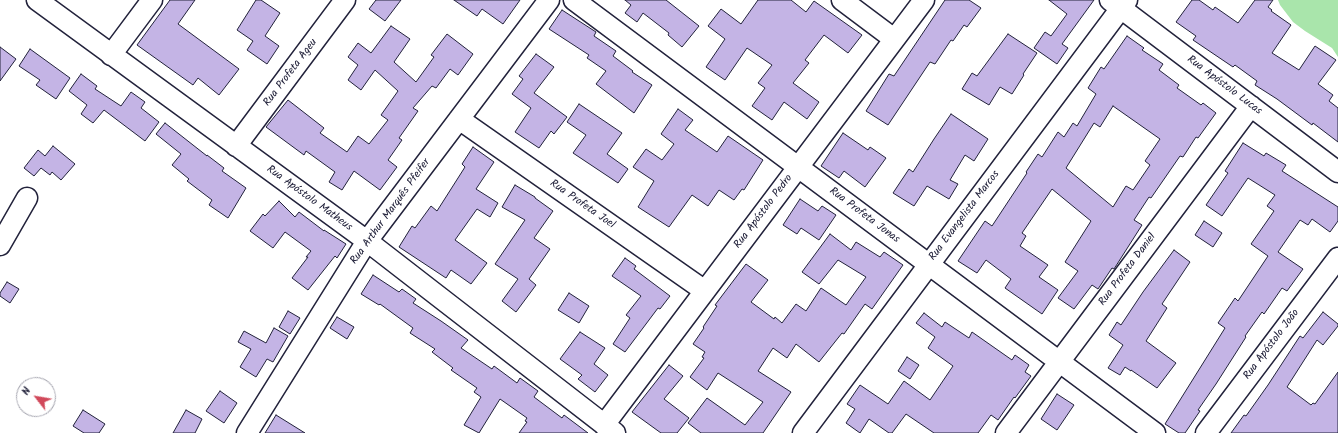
<!DOCTYPE html>
<html>
<head>
<meta charset="utf-8">
<style>
  body { margin:0 }
  #map { position:relative; width:1338px; height:433px; overflow:hidden; background:#fff; font-family:Kalam,sans-serif }
  canvas { display:block }
  .north { position:absolute; left:16px; top:377px; width:40px; height:40px; box-sizing:border-box; background:#fff; border:1px solid #a7a7b1; border-radius:50%; rotate:301deg; font-size:11px; font-weight:700; line-height:16px; text-align:center; color:#22223b }
  .north::after { content:''; display:block; margin:auto; width:14px; height:18px; background:#d1495b; clip-path:polygon(50% 0,100% 100%,50% 72%,0 100%) }
</style>
</head>
<body>
<div id="map">
<canvas width="1338" height="433"></canvas>
<div class="north">N</div>
</div>
<script>
const ctx = document.querySelector('canvas').getContext('2d');
ctx.lineJoin = 'round';
function fill(path, color) { ctx.fillStyle = color; ctx.fill(path, 'evenodd'); }
const toPath = rows => new Path2D(rows.map(r => 'M' + r).join(''));
function stroke(path, color, width, dash) { ctx.strokeStyle = color; ctx.lineWidth = width; ctx.lineCap = dash ? 'butt' : 'round'; ctx.setLineDash(dash || []); ctx.stroke(path); }
function write(font, color, halo, rows, align = 'center') {
  ctx.font = font + ' Kalam,sans-serif'; ctx.lineWidth = 4; ctx.setLineDash([]); ctx.textBaseline = 'middle'; ctx.strokeStyle = halo; ctx.fillStyle = color; for (const [text, x, y, turn = 0] of rows) {
    ctx.save(); ctx.translate(x, y); ctx.rotate((+turn || 0) * Math.PI / 180); ctx.textAlign = isNaN(turn) ? turn : align; if (halo) ctx.strokeText(text, 0, 0); ctx.fillText(text, 0, 0); ctx.restore();
  }
}
fill(toPath([
  [1278,0,1338,0,1338,57,1332,48,1305,31,1293,22,1280,5]
]), '#a9e5ab');
const building = toPath([
  [170,0,195,0,178,24,239,69,219,95,198,78,193,85,137,45,170,0],
  [256,0,261,0,280,13,265,36,279,46,267,64,247,50,253,41,237,30,256,0],
  [376,0,401,0,385,21,369,9,376,0],
  [454,0,520,0,503,24,482,9,477,16,454,0],
  [625,0,666,0,699,26,682,47,668,35,669,33,643,13,637,22,625,13,631,5,625,0],
  [758,0,791,0,806,12,814,1,862,35,848,53,824,35,805,60,809,63,793,83,819,102,807,119,784,102,772,120,752,106,765,88,758,83,772,65,747,48,725,80,706,67,725,39,708,26,721,9,741,24,758,0],
  [945,0,969,0,981,8,967,27,964,25,953,41,951,40,935,64,930,62,888,125,866,111,889,74,894,76,945,0],
  [1049,0,1094,0,1062,44,1068,48,1057,64,1034,48,1045,32,1051,36,1067,14,1049,0],
  [1192,0,1199,0,1213,10,1215,7,1238,23,1255,0,1273,0,1268,7,1272,10,1271,11,1291,25,1272,53,1299,70,1315,46,1336,60,1318,84,1333,95,1329,101,1338,108,1338,142,1313,123,1312,125,1277,99,1255,85,1257,81,1235,65,1233,67,1193,40,1196,36,1176,22,1192,0],
  [562,10,596,32,594,36,616,51,613,56,633,71,632,72,652,85,634,113,596,84,606,71,587,58,589,55,549,29,562,10],
  [391,26,410,39,394,62,416,82,434,57,431,55,447,34,473,54,458,75,450,69,436,88,432,86,413,108,418,111,399,138,402,140,388,160,397,167,380,190,354,171,342,190,329,182,335,172,306,151,304,155,266,127,288,100,324,128,320,133,347,152,358,136,369,144,388,120,381,115,398,91,375,70,361,90,348,80,358,65,348,57,358,43,371,53,391,26],
  [1008,34,1037,53,1023,74,1024,75,1012,94,1000,87,989,105,962,89,972,73,977,76,1008,34],
  [1127,36,1144,48,1142,50,1163,64,1159,70,1179,85,1177,88,1201,105,1203,103,1216,113,1198,138,1196,137,1183,157,1180,156,1151,198,1149,197,1134,220,1142,225,1114,269,1112,268,1098,289,1092,285,1074,309,1058,298,1078,271,1065,262,1091,221,1052,189,1022,233,1026,236,1020,246,1048,265,1039,277,1058,290,1042,314,1005,288,1011,279,986,260,977,273,958,261,985,221,992,226,1027,173,1026,172,1038,154,1042,157,1058,132,1064,137,1073,123,1077,126,1096,94,1088,88,1101,67,1104,69,1127,36],
  [1113,106,1160,139,1145,161,1150,165,1133,190,1126,186,1113,207,1066,168,1094,123,1100,127,1113,106],
  [0,47,16,59,0,81,0,47],
  [30,49,70,78,56,99,36,85,40,80,19,66,30,49],
  [536,54,554,67,534,93,567,117,554,134,551,131,539,148,515,132,531,108,512,94,523,79,519,76,536,54],
  [81,74,97,86,95,89,121,106,131,92,145,102,141,108,159,122,145,141,104,110,93,123,81,114,87,105,69,91,81,74],
  [579,104,622,133,607,154,628,169,618,183,573,153,586,135,567,122,579,104],
  [678,109,693,120,685,130,717,152,728,136,763,160,744,190,742,189,734,200,719,190,708,206,692,195,669,227,638,207,654,181,633,167,646,149,662,160,674,144,661,134,678,109],
  [951,114,988,139,974,161,965,155,950,180,958,184,949,199,927,186,914,206,893,193,909,169,913,172,934,139,951,114],
  [165,123,207,156,207,155,224,168,222,171,246,188,228,218,209,205,212,200,187,181,189,179,172,165,181,154,156,134,165,123],
  [843,133,868,150,870,147,886,158,865,187,844,171,839,178,821,166,843,133],
  [1243,143,1264,156,1266,153,1286,165,1282,171,1338,207,1338,221,1330,232,1312,219,1308,225,1300,220,1278,252,1303,269,1287,291,1282,288,1264,314,1262,312,1245,336,1246,337,1216,384,1198,410,1200,411,1185,433,1179,433,1165,424,1225,328,1218,323,1235,298,1238,301,1268,256,1251,244,1274,211,1267,206,1275,195,1248,178,1222,216,1206,205,1228,173,1225,171,1243,143],
  [53,146,75,164,61,180,52,172,50,175,41,168,34,176,24,168,38,150,45,156,53,146],
  [473,147,494,162,476,189,498,203,490,217,477,209,455,240,487,263,471,284,451,270,446,278,399,247,412,226,415,228,431,206,437,211,465,167,462,164,473,147],
  [515,185,535,197,535,198,553,211,534,238,550,249,529,279,536,285,516,312,502,301,518,279,495,264,525,220,502,207,515,185],
  [800,199,818,211,822,206,836,215,819,240,801,228,797,234,783,225,800,199],
  [279,201,295,217,299,212,324,231,324,230,346,244,337,258,335,256,308,290,292,278,308,257,306,257,311,251,285,232,273,248,250,231,263,214,265,216,279,201],
  [1204,221,1222,233,1213,247,1195,235,1204,221],
  [830,234,851,250,856,242,880,257,884,252,903,265,872,309,865,304,844,334,842,333,819,362,796,344,787,358,773,348,758,371,791,392,763,433,701,433,688,423,707,398,745,425,763,402,718,373,707,390,690,377,704,358,702,357,705,352,693,344,704,328,703,327,717,306,715,305,746,264,768,280,751,302,774,319,775,317,782,323,796,304,806,311,821,288,846,305,866,277,838,260,819,284,802,272,830,234],
  [1174,250,1190,262,1162,304,1167,308,1146,341,1176,363,1157,388,1131,370,1131,371,1125,367,1120,375,1108,368,1123,345,1109,335,1117,322,1121,325,1143,292,1174,250],
  [625,258,636,266,634,269,670,296,660,309,658,308,625,352,613,344,630,318,626,315,641,296,612,276,625,258],
  [373,275,399,292,402,289,416,299,413,303,441,321,468,340,461,348,492,369,494,366,517,383,520,378,538,391,534,397,562,418,564,415,588,433,519,433,527,422,525,421,527,418,500,399,479,433,464,425,481,397,474,392,477,388,451,370,453,368,432,352,435,349,410,333,413,328,380,304,379,305,361,294,373,275],
  [7,282,19,289,10,303,0,296,0,293,7,282],
  [569,293,589,306,579,323,558,310,569,293],
  [288,311,300,318,290,334,279,327,288,311],
  [1323,312,1338,324,1338,326,1323,345,1317,340,1287,387,1311,405,1313,403,1315,404,1338,372,1338,433,1231,433,1244,415,1246,416,1268,385,1300,336,1303,338,1323,312],
  [924,313,942,327,945,322,969,338,972,332,1012,360,1015,355,1029,365,1025,372,1031,376,1015,398,1014,397,998,420,991,415,978,433,934,433,906,414,892,433,889,433,869,419,860,433,846,423,855,409,847,404,860,385,888,404,904,381,930,400,953,366,928,348,935,337,916,323,924,313],
  [337,317,354,327,347,339,330,328,337,317],
  [274,328,288,336,273,362,267,359,256,377,240,367,251,349,238,342,244,331,266,343,274,328],
  [580,332,605,348,594,364,608,375,595,392,578,379,582,375,560,359,580,332],
  [907,357,919,365,910,379,898,371,907,357],
  [669,365,683,376,664,399,689,418,677,433,661,433,632,412,669,365],
  [220,391,237,403,224,423,206,411,220,391],
  [1057,394,1074,405,1057,430,1041,419,1057,394],
  [83,410,105,424,99,433,84,433,73,426,83,410],
  [186,410,202,419,195,433,173,433,186,410],
  [276,415,305,433,265,433,276,415]
]);
fill(building, '#c4b4e5');
stroke(building, '#22223b', 1);
const minor = toPath([
  [37,0,367,241,615,433],
  [574,0,1155,433],
  [842,0,894,39],
  [1110,0,1338,172],
  [111,55,152,0],
  [459,119,705,291],
  [236,146,345,0],
  [0,245,27,198],
  [604,425,924,0],
  [247,433,367,241,549,0],
  [803,433,1127,0],
  [1006,433,1251,106],
  [1206,433,1338,258]
]);
stroke(minor, '#22223b', 23);
stroke(minor, '#fff', 20);
write('11px', '#22223b', '#fff', [
  ["Rua Profeta Ageu",291,73,-53],
  ["Rua Apóstolo Lucas",1224,86,37],
  ["Rua Apóstolo Matheus",309,199,36],
  ["Rua Profeta Joel",582,205,35],
  ["Rua Arthur Marquês Pfeifer",391,212,-54],
  ["Rua Apóstolo Pedro",764,212,-53],
  ["Rua Profeta Jonas",864,216,37],
  ["Rua Evangelista Marcos",965,216,-53],
  ["Rua Profeta Daniel",1128,270,-53],
  ["Rua Apóstolo João",1272,345,-53]
]);
</script>
</body>
</html>
